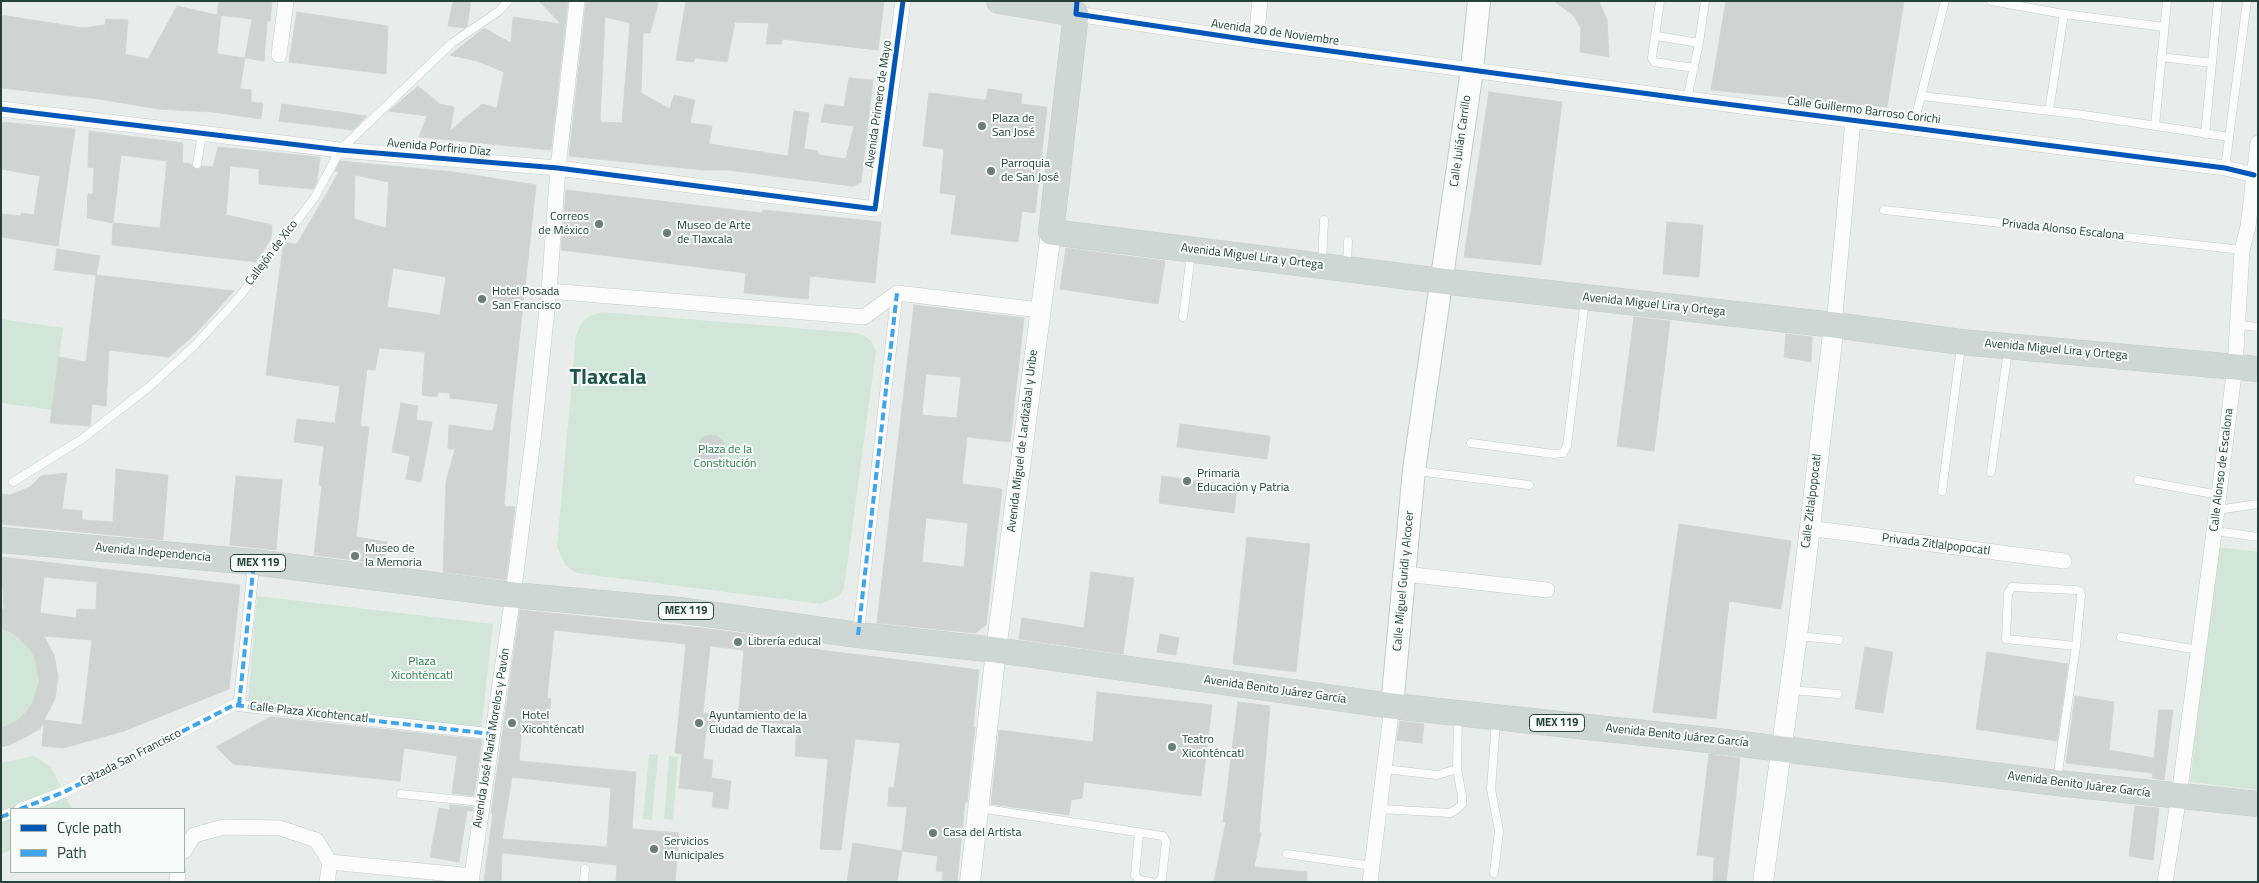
<!DOCTYPE html>
<html>
<head>
<meta charset="utf-8">
<style>
  body { margin:0 }
  #map { position:relative; width:2259px; height:883px; overflow:hidden; background:#e8edeb; font-family:"Titillium Web",sans-serif }
  canvas { display:block }
  .frame { position:absolute; inset:0; border:2px solid #24423a; pointer-events:none }
  .legend { position:absolute; left:10px; top:808px; width:175px; height:65px; box-sizing:border-box; background:#f7fbf9; border:1px solid #a3b1ad; margin:0; padding:6px 9px; list-style:none; font-size:15px; color:#24423a }
  .legend li { display:flex; align-items:center; gap:10px; height:25px }
  .legend b { width:25px; border:1px solid #a3b1ad }
</style>
</head>
<body>
<div id="map">
<canvas width="2259" height="883"></canvas>
<div class="frame"></div>
<ul class="legend">
<li><b style="height:6px;background:#0057b8"></b>Cycle path</li>
<li><b style="height:6px;background:#3ea4ec"></b>Path</li>
</ul>
</div>
<script>
const ctx = document.querySelector('canvas').getContext('2d');
ctx.lineJoin = 'round';
function fill(path, color) { ctx.fillStyle = color; ctx.fill(path, 'evenodd'); }
const toPath = rows => new Path2D(rows.map(r => 'M' + r).join(''));
function stroke(path, color, width, dash) { ctx.strokeStyle = color; ctx.lineWidth = width; ctx.lineCap = dash ? 'butt' : 'round'; ctx.setLineDash(dash || []); ctx.stroke(path); }
function write(font, color, halo, rows, align = 'center') {
  ctx.font = font + ' "Titillium Web",sans-serif'; ctx.lineWidth = 4; ctx.setLineDash([]); ctx.textBaseline = 'middle'; ctx.strokeStyle = halo; ctx.fillStyle = color; for (const [text, x, y, turn = 0] of rows) {
    ctx.save(); ctx.translate(x, y); ctx.rotate((+turn || 0) * Math.PI / 180); ctx.textAlign = isNaN(turn) ? turn : align; if (halo) ctx.strokeText(text, 0, 0); ctx.fillText(text, 0, 0); ctx.restore();
  }
}
fill(toPath([
  [602,312,856,333,865,336,872,342,876,351,844,589,839,596,821,604,576,573,565,565,557,547,576,335,583,321,590,316],
  [1,319,63,328,52,410,1,403],
  [2217,547,2258,552,2258,790,2190,782],
  [257,596,493,624,481,731,248,701],
  [1,628,13,633,30,649,35,659,39,682,32,704,25,713,17,721,1,728],
  [649,754,658,755,652,820,643,819],
  [34,756,51,767,72,809,11,809,11,850,1,854,1,763],
  [669,756,678,757,673,820,664,819]
]), '#d1e6d8');
const building = toPath([
  [219,1,272,1,270,21,267,21,264,61,245,58,252,19,217,15,219,1],
  [453,1,471,1,467,26,465,28,448,26,453,1],
  [539,1,568,1,551,150,419,137,427,116,389,111,418,86,440,104,454,107,450,131,482,104,497,108,504,72,477,61,450,55,484,28,511,43,513,17,561,24,539,1],
  [586,1,659,1,650,33,643,33,641,93,670,109,674,95,695,100,690,123,712,126,709,144,788,156,794,111,809,113,804,149,817,151,819,155,846,159,854,126,821,122,825,104,844,107,849,78,873,80,861,182,853,186,727,170,704,170,569,156,586,1],
  [605,17,630,23,622,123,600,122,605,17],
  [686,1,884,1,878,50,782,39,782,44,766,44,769,23,735,22,727,62,695,58,694,62,676,60,686,1],
  [1554,1,1599,1,1607,20,1609,57,1580,52,1581,28,1573,15,1554,1],
  [1726,1,1904,1,1887,107,1711,90,1726,1],
  [177,6,221,16,217,54,245,58,240,89,251,90,251,102,263,103,261,119,212,112,158,109,99,99,1,88,1,15,83,28,105,25,106,19,128,20,125,54,148,59,177,6],
  [297,12,388,26,386,74,289,62,297,12],
  [988,89,1022,94,1021,104,1047,107,1035,213,1022,211,1018,242,951,234,956,195,940,193,944,149,923,146,929,93,986,100,988,89],
  [1489,92,1562,102,1541,265,1464,257,1489,92],
  [282,104,325,110,367,116,353,130,279,121,282,104],
  [1,122,75,129,58,246,1,237,1,214,21,216,21,213,34,215,40,176,1,169,1,122],
  [89,131,183,143,182,163,191,164,197,170,202,166,213,167,218,147,320,157,317,181,313,189,259,184,259,169,230,166,226,215,272,225,271,239,256,262,112,245,113,223,87,218,88,194,93,194,94,168,88,167,89,131],
  [121,155,167,161,160,228,113,223,121,155],
  [340,161,454,172,536,185,512,406,504,506,515,507,506,580,443,572,446,482,455,449,448,449,449,425,493,431,498,404,450,398,450,393,438,392,437,397,422,395,425,352,379,348,375,370,367,369,360,426,369,427,356,537,387,542,384,564,314,555,322,486,319,485,324,446,294,442,297,419,335,423,340,386,266,375,283,248,287,243,297,244,339,172,335,171,340,161],
  [355,175,389,182,386,228,354,219,355,175],
  [393,268,446,277,440,315,387,307,393,268],
  [566,190,762,213,763,210,881,222,875,283,810,276,808,299,744,293,746,273,561,250,566,190],
  [1667,222,1703,225,1699,277,1663,274,1667,222],
  [1066,248,1165,261,1158,304,1060,289,1066,248],
  [57,249,100,256,96,275,54,270,57,249],
  [96,275,234,291,196,333,169,357,109,350,106,406,92,404,90,426,50,423,59,357,86,362,96,275],
  [914,305,1024,318,1010,442,967,437,962,484,1002,489,986,625,975,633,877,623,914,305],
  [926,374,961,377,957,418,922,415,926,374],
  [926,518,968,523,964,567,922,562,926,518],
  [1634,317,1670,321,1654,451,1617,446,1634,317],
  [1786,334,1812,337,1811,362,1784,357,1786,334],
  [401,403,418,406,416,420,432,422,421,482,406,479,410,456,392,452,401,403],
  [1180,424,1270,436,1267,459,1177,447,1180,424],
  '697 449a14 14 0 1 1 28 0a14 14 0 1 1-28 0Z',
  [116,469,168,475,163,540,1,524,1,494,10,495,30,487,41,476,67,473,62,509,82,511,82,520,113,522,116,469],
  [236,476,282,480,276,550,230,545,236,476],
  [1162,476,1237,486,1234,513,1159,503,1162,476],
  [1679,524,1791,541,1781,609,1729,601,1716,719,1653,712,1679,524],
  [1247,537,1310,544,1296,672,1233,664,1247,537],
  [1,557,240,585,229,689,124,731,63,748,42,746,44,721,40,729,10,745,1,747,1,728,17,721,25,713,32,704,39,682,35,659,30,649,13,633,1,628,1,609,4,609,1,557],
  [44,577,97,582,96,610,77,609,76,618,40,613,44,577],
  [44,636,92,640,82,725,44,720,55,699,58,677,54,655,44,636],
  [1091,572,1134,578,1123,654,1019,639,1022,618,1084,628,1091,572],
  [520,610,702,628,805,642,804,648,979,670,973,727,975,727,967,802,965,802,957,882,942,882,943,872,936,871,938,856,902,851,907,807,888,806,889,787,894,788,900,743,855,739,841,850,820,849,828,759,795,756,797,725,738,719,744,650,710,646,703,713,721,715,719,732,706,731,703,759,713,760,711,778,731,781,728,809,712,807,714,792,679,788,682,754,675,753,686,644,554,630,547,698,551,699,547,731,522,727,519,761,636,772,632,829,679,833,675,882,616,882,617,865,502,853,501,882,484,882,493,813,491,813,520,610],
  [512,777,611,788,607,847,502,839,512,777],
  [1160,634,1179,638,1176,655,1157,652,1160,634],
  [1865,647,1893,652,1883,713,1855,709,1865,647],
  [1987,652,2068,664,2057,741,1976,729,1987,652],
  [1097,692,1212,705,1201,796,1084,782,1082,798,1071,800,1069,815,991,804,999,730,1093,742,1097,692],
  [2075,696,2114,702,2109,750,2154,758,2159,710,2173,710,2164,780,2152,778,2153,773,2066,763,2075,696],
  [1238,702,1270,706,1259,833,1261,833,1254,867,1307,872,1307,882,1214,882,1226,822,1223,822,1238,702],
  [270,717,482,740,474,796,452,793,457,756,404,748,400,781,233,764,216,747,270,717],
  [1400,721,1424,724,1422,743,1397,740,1400,721],
  [1709,754,1740,758,1726,882,1713,882,1714,857,1697,855,1709,754],
  [450,805,473,807,472,811,467,810,459,862,430,857,439,808,450,810,450,805],
  [2135,806,2159,808,2153,860,2129,856,2135,806],
  [853,843,902,851,897,882,847,882,853,843]
]);
fill(building, '#cfd4d2');
stroke(building, '#d1d6d4', 1);
const service = toPath([
  [1660,1,1652,58,1654,62,1694,68],
  [1991,1,2064,14,2164,27],
  [1657,36,1699,43,1687,99],
  [1699,43,1705,1],
  [2161,57,2212,63],
  [1922,96,2084,115,2229,137],
  [2049,111,2064,14],
  [2155,126,2167,1],
  [1913,127,1945,1],
  [2205,134,2218,1],
  [197,164,202,134],
  [2225,168,2247,1],
  [1884,210,2242,250],
  [1322,264,1324,220],
  [1347,266,1348,241],
  [1183,317,1191,254],
  [2237,325,2258,327],
  [1471,443,1554,454,1563,453,1567,446,1585,300],
  [1417,471,1529,485],
  [1991,472,2008,350],
  [2138,480,2219,495],
  [13,482,82,439,149,387,195,345,240,296,315,197,340,150,452,43,499,11,508,1],
  [1942,491,1961,346],
  [2217,510,2258,504],
  [2215,531,2258,537],
  [1798,636,1839,640],
  [2121,637,2199,650],
  [1791,690,1838,694],
  [1385,769,1437,775,1457,769,1458,717],
  [2057,779,2076,646,2081,596,2080,591,2077,590,2012,587,2008,593,2006,639,2076,646],
  [401,794,481,802],
  [979,808,1163,836,1166,842,1162,878,1158,882],
  [1380,809,1450,813,1457,809,1462,804,1462,796,1457,769],
  [1139,833,1135,875,1139,880,1151,882],
  [1287,854,1372,866],
  [1494,873,1499,831,1491,789,1496,721],
  [584,882,585,869]
]);
const pedestrian = toPath([
  [858,635,897,293],
  [239,705,254,562],
  [20,809,64,792,234,705,492,734],
  [1,817,11,813]
]);
const minor = toPath([
  [1076,14,1256,41,1687,99,2225,168,2254,175],
  [1256,41,1260,1],
  [279,55,286,1],
  [1,109,340,150,558,168,875,209,903,1],
  [549,291,864,317,897,293,1040,310],
  [1834,325,1853,120],
  [1808,528,2064,561],
  [1405,574,1547,590],
  [184,851,194,835,224,827,280,828,316,840,330,862],
  [330,862,472,876],
  [177,882,178,872],
  [327,882,330,862],
  [471,882,513,595,534,432,549,291,558,168,577,1],
  [1370,882,1392,706],
  [2165,882,2179,796,2217,510,2235,366,2242,250,2248,227,2258,143]
]);
const tertiary = toPath([
  [970,882,996,650,1051,232],
  [1763,882,1797,636,1834,325]
]);
const secondary = toPath([
  [1392,706,1414,470,1472,70,1479,1]
]);
const primary = toPath([
  [999,1,1076,14,1051,232,1441,281,1834,325,1961,342,2258,369],
  [1,540,254,562,513,595,679,610,858,635,996,650,1392,706,1709,740,2057,783,2258,804]
]);
stroke(service, '#c5cac8', 9);
stroke(pedestrian, '#c5cac8', 12);
stroke(minor, '#c5cac8', 16);
stroke(tertiary, '#c5cac8', 21);
stroke(secondary, '#c3cbc8', 24);
stroke(primary, '#c3ccc9', 26);
stroke(service, '#fcfcfc', 8);
stroke(pedestrian, '#fcfcfc', 11);
stroke(minor, '#fcfcfc', 15);
stroke(tertiary, '#fcfcfc', 20);
stroke(secondary, '#fcfcfc', 22);
stroke(primary, '#cfd7d5', 25);
stroke(toPath([
  [858,635,897,293],
  [239,705,254,562],
  [20,809,64,792,234,705,492,734],
  [1,817,11,813]
]), '#3ea4ec', 4, [8, 4]);
stroke(toPath([
  [1077,1,1076,14,1256,41,1687,99,2225,168,2254,175],
  [1,109,340,150,558,168,875,209,903,1]
]), '#0057b8', 5);
for (const [x, y, r, color] of [
  [982,126,5,"#697e78"],
  [991,171,5,"#697e78"],
  [599,224,5,"#697e78"],
  [667,233,5,"#697e78"],
  [482,299,5,"#697e78"],
  [1187,481,5,"#697e78"],
  [355,556,5,"#697e78"],
  [738,642,5,"#697e78"],
  [512,723,5,"#697e78"],
  [699,723,5,"#697e78"],
  [1172,747,5,"#697e78"],
  [933,833,5,"#697e78"],
  [654,849,5,"#697e78"]
]) { const dot = new Path2D(); dot.arc(x, y, r, 0, 2 * Math.PI); ctx.fillStyle = color; ctx.fill(dot); stroke(dot, '#f7fbf9', 2); }
for (const [x, y, w] of [
  [258,563,55],
  [686,611,55],
  [1557,723,55]
]) { const box = new Path2D(); box.roundRect(x - w / 2, y - 8.5, w, 17, 4); ctx.fillStyle = '#f7fbf9'; ctx.fill(box); stroke(box, '#24423a', 1); }
write('bold 11px', '#24423a', null, [
  ["MEX 119",258,563],
  ["MEX 119",686,611],
  ["MEX 119",1557,723]
]);
write('12px', '#24423a', '#f7fbf9', [
  ["Avenida 20 de Noviembre",1275,33,8],
  ["Avenida Primero de Mayo",879,104,-82],
  ["Calle Guillermo Barroso Corichi",1864,111,7],
  ["Calle Julián Carrillo",1461,141,-82],
  ["Avenida Porfirio Díaz",439,148,5],
  ["Privada Alonso Escalona",2063,230,6],
  ["Callejón de Xico",272,253,-53],
  ["Avenida Miguel Lira y Ortega",1252,257,7],
  ["Avenida Miguel Lira y Ortega",1654,305,6],
  ["Avenida Miguel Lira y Ortega",2056,350,5],
  ["Avenida Miguel de Lardizábal y Uribe",1023,441,-83],
  ["Calle Alonso de Escalona",2222,470,-83],
  ["Calle Zitlalpopocatl",1812,501,-83],
  ["Privada Zitlalpopocatl",1936,545,7],
  ["Avenida Independencia",153,553,5],
  ["Calle Miguel Guridi y Alcocer",1404,581,-85],
  ["Avenida Benito Juárez García",1275,690,8],
  ["Calle Plaza Xicohtencatl",309,713,6],
  ["Avenida Benito Juárez García",1677,736,6],
  ["Avenida José María Morelos y Pavón",492,738,-81],
  ["Calzada San Francisco",131,758,-27],
  ["Avenida Benito Juárez García",2079,785,7]
]);
write('12px', '#24423a', '#f7fbf9', [
  ["Plaza de",992,119],
  ["San José",992,133],
  ["Parroquia",1001,164],
  ["de San José",1001,178],
  ["Correos",589,217,"right"],
  ["de México",589,231,"right"],
  ["Museo de Arte",677,226],
  ["de Tlaxcala",677,240],
  ["Hotel Posada",492,292],
  ["San Francisco",492,306],
  ["Primaria",1197,474],
  ["Educación y Patria",1197,488],
  ["Museo de",365,549],
  ["la Memoria",365,563],
  ["Librería educal",748,642],
  ["Hotel",522,716],
  ["Xicohténcatl",522,730],
  ["Ayuntamiento de la",709,716],
  ["Ciudad de Tlaxcala",709,730],
  ["Teatro",1182,740],
  ["Xicohténcatl",1182,754],
  ["Casa del Artista",943,833],
  ["Servicios",664,842],
  ["Municipales",664,856]
], 'left');
write('12px', '#2d7a4b', '#f7fbf9', [
  ["Plaza de la",725,450],
  ["Constitución",725,464],
  ["Plaza",422,662],
  ["Xicohténcatl",422,676]
]);
write('bold 22px', '#1f5548', '#f7fbf9', [
  ["Tlaxcala",608,379]
]);
</script>
</body>
</html>
